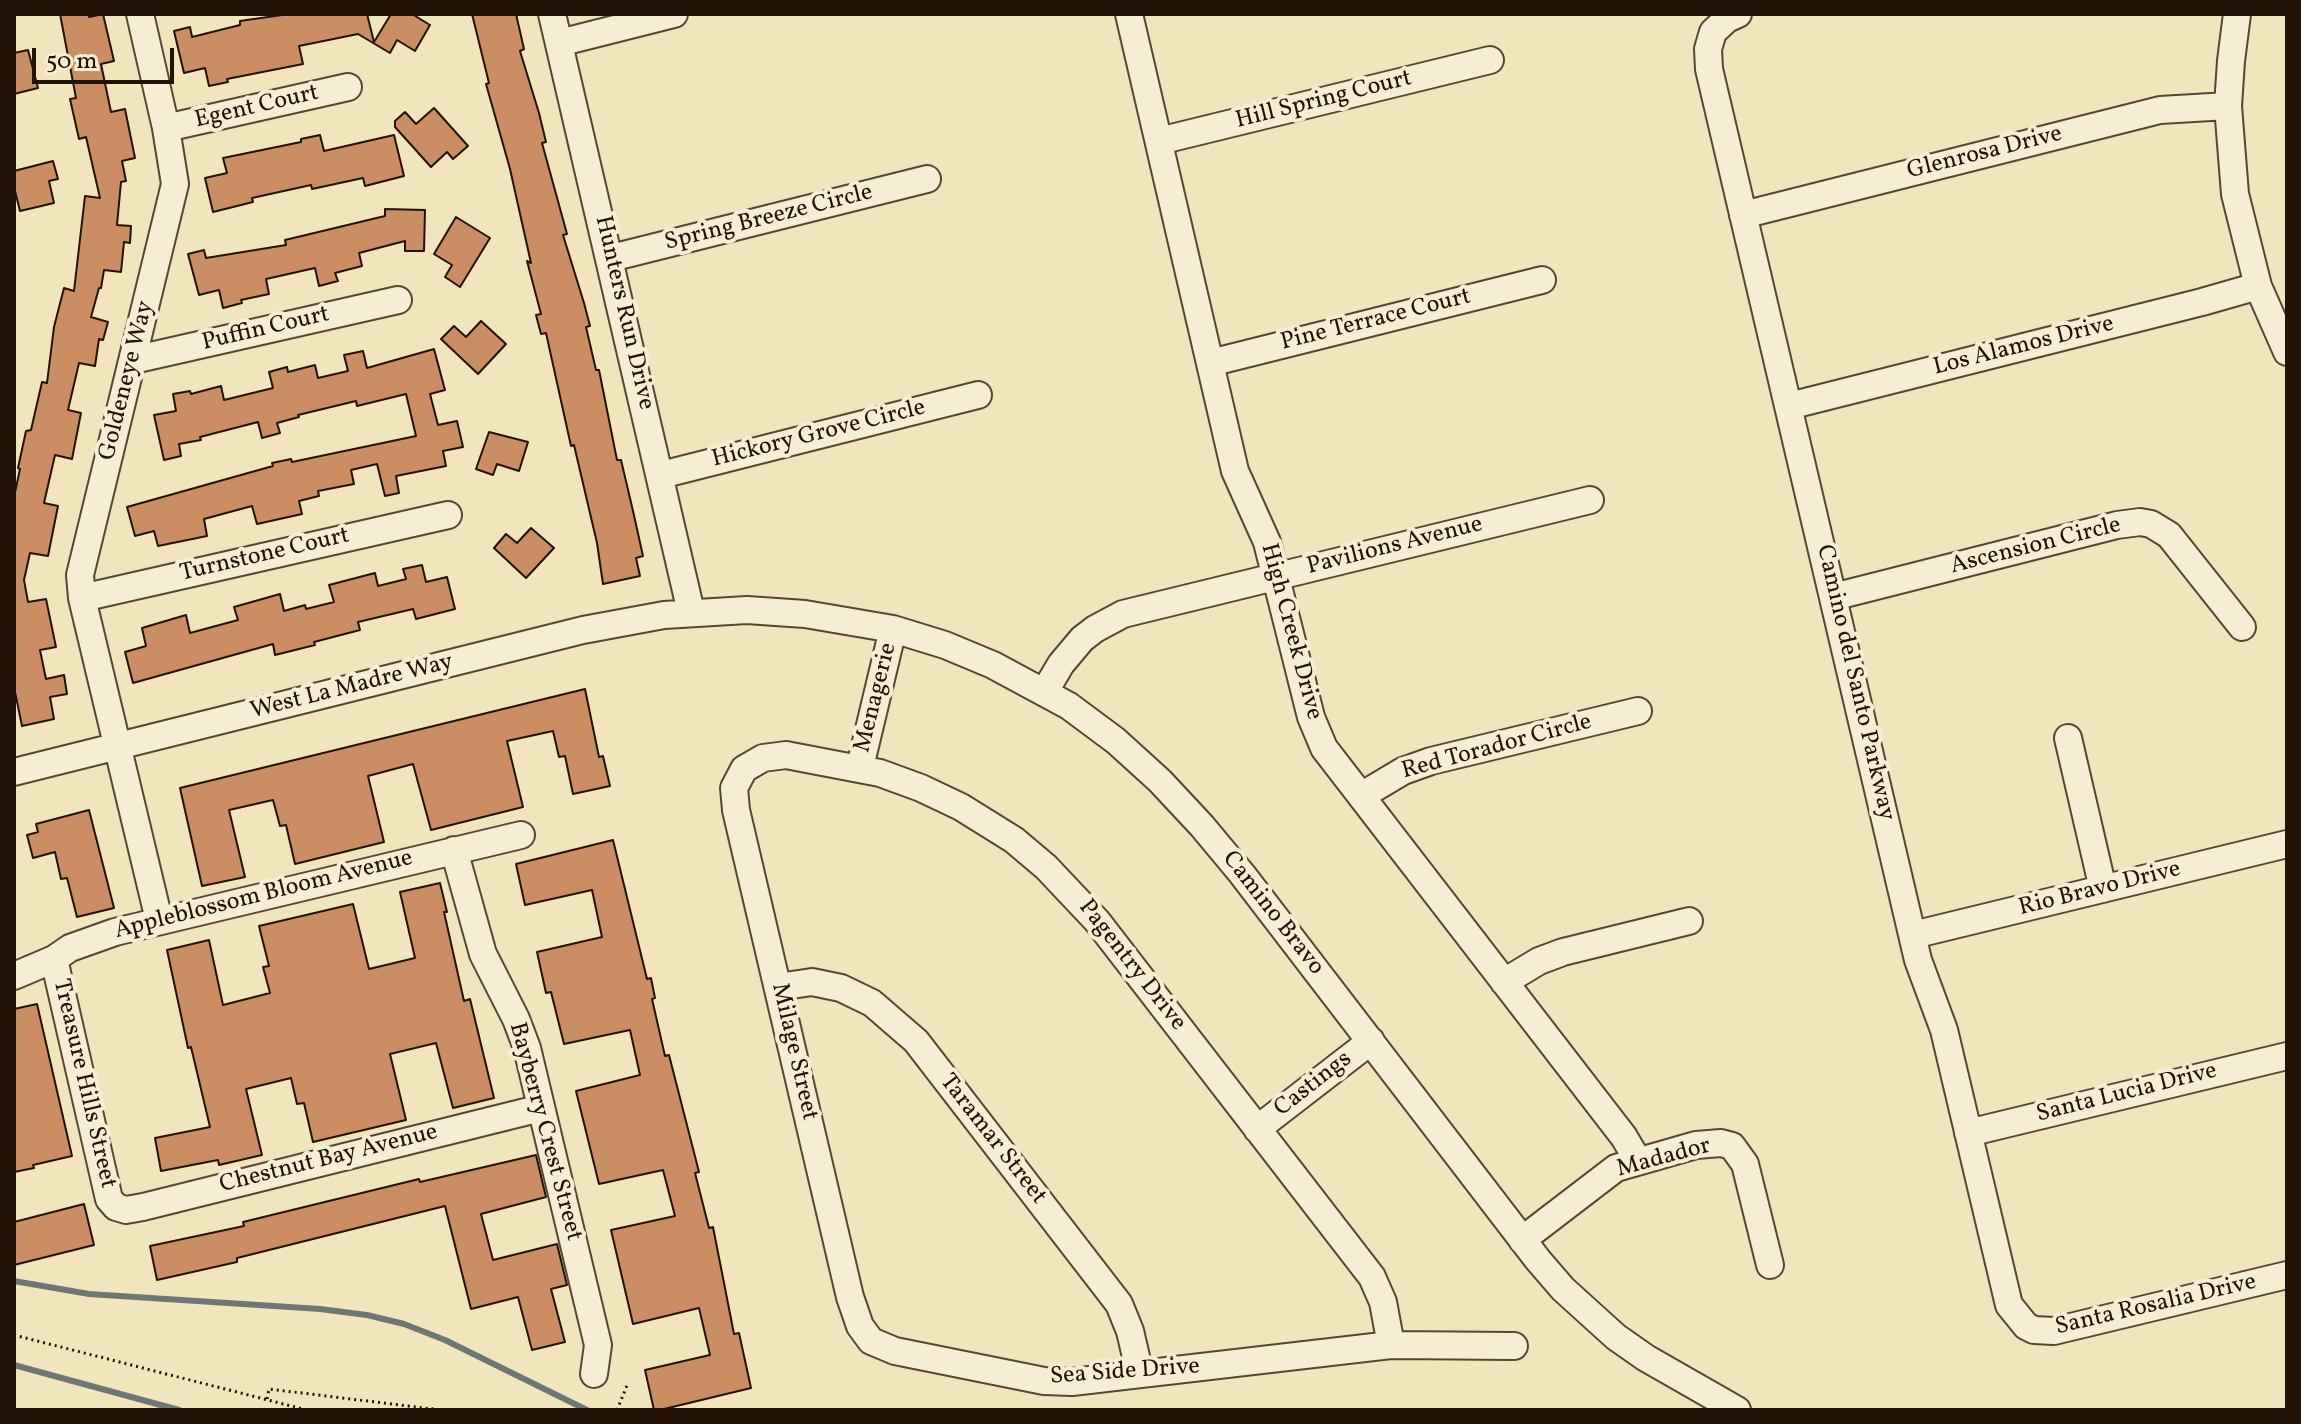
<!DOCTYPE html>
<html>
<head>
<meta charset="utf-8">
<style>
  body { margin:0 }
  #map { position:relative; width:2301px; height:1424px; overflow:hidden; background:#f1e5bb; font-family:Vollkorn,serif }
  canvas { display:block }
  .frame { position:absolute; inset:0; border:16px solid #231206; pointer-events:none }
  .scale { position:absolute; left:32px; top:48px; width:142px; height:36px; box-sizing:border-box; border:4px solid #231206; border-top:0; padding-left:10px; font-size:24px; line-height:28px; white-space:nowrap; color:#231206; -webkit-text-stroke:6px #f6eed3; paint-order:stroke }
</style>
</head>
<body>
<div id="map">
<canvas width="2301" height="1424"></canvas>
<div class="frame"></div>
<div class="scale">50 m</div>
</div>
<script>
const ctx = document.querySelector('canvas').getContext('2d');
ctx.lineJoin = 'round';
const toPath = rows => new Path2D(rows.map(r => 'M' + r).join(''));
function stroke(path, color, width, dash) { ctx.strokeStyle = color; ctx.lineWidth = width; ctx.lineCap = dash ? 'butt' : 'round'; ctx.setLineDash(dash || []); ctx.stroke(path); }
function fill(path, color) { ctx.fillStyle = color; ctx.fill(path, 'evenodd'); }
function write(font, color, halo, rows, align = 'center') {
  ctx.font = font + ' Vollkorn,serif'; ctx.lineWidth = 8; ctx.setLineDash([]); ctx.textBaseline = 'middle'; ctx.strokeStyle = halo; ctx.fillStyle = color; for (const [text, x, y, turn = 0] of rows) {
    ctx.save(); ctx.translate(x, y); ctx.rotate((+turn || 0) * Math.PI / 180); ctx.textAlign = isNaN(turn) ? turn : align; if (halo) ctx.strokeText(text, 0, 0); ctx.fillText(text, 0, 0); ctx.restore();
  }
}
stroke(toPath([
  [14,1281,89,1294,320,1309,367,1315,404,1324,445,1340,587,1410],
  [14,1365,179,1410]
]), '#6e7873', 6);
const building = toPath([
  [60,14,89,14,89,17,103,14,114,61,101,64,111,112,125,109,135,158,122,161,126,181,121,182,117,225,131,226,130,243,124,242,121,272,104,270,101,288,99,288,91,317,108,322,103,340,99,339,95,366,79,363,68,410,81,413,72,459,55,455,44,503,58,506,48,556,30,553,24,580,28,602,46,599,56,647,40,650,46,679,64,675,67,694,50,697,54,719,22,726,14,687,14,497,20,469,18,468,26,431,31,430,42,382,47,383,54,327,64,288,74,291,85,196,100,198,86,137,79,139,70,99,76,98,60,14],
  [289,14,367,14,374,42,391,14,412,14,430,25,415,51,397,40,390,53,358,34,299,46,303,64,227,79,228,82,209,86,205,68,184,73,174,31,190,27,192,37,240,25,240,21,289,14],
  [472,14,516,14,524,49,520,51,539,113,546,142,542,143,567,234,563,235,584,303,590,326,586,327,596,370,599,370,617,460,621,460,633,511,643,556,636,558,640,576,603,584,597,543,574,445,571,446,546,333,541,334,536,315,541,314,527,261,531,263,510,169,486,84,489,83,472,14],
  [28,50,38,88,14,94,14,53,28,50],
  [434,108,468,146,453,159,447,152,431,167,395,127,395,121,405,112,416,124,434,108],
  [320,135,324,151,394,135,404,176,365,186,363,178,312,189,311,185,252,198,253,202,213,212,205,178,227,173,223,158,301,142,301,139,320,135],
  [53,161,58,179,49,181,54,203,20,211,14,187,14,171,53,161],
  [385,209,425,210,424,251,405,251,405,241,359,253,362,266,335,273,338,281,319,286,315,268,266,279,269,294,241,300,242,303,223,308,219,290,199,295,188,254,204,250,206,258,286,245,285,240,385,216,385,209],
  [456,217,490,238,460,287,445,277,452,265,434,254,456,217],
  [481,321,506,344,478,374,441,339,454,326,466,337,481,321],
  [434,349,445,390,430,394,438,425,457,421,463,447,443,451,446,466,396,476,399,493,385,496,377,464,351,470,354,484,318,491,319,496,299,501,302,514,257,524,252,506,204,519,207,536,158,546,154,531,135,536,127,507,273,466,272,463,291,459,292,462,416,436,406,394,357,406,356,401,298,415,299,417,277,423,280,433,262,438,258,422,200,437,201,440,179,444,181,456,164,460,154,415,176,411,173,394,190,391,191,394,221,386,224,400,273,388,269,372,287,367,288,372,315,365,318,378,348,371,344,355,363,351,367,368,434,349],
  [489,432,528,442,519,471,497,464,493,475,476,469,489,432],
  [531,528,554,548,526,578,494,548,506,534,517,543,531,528],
  [422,565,426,582,447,577,455,609,416,619,413,609,358,622,360,630,314,642,315,645,275,655,273,644,133,683,125,652,146,646,142,628,186,615,190,633,238,620,234,607,280,594,284,611,305,605,306,609,334,602,329,585,375,573,378,586,406,579,403,569,422,565],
  [585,689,599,757,603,756,610,786,573,794,565,756,559,757,553,731,507,741,523,807,431,830,413,764,368,776,384,842,295,864,286,825,280,826,273,800,229,810,245,877,202,886,180,788,585,689],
  [89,810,114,908,77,917,67,878,61,879,55,852,33,858,27,835,38,832,36,824,89,810],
  [613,840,647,979,651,978,655,998,652,999,665,1056,669,1055,699,1172,695,1173,709,1228,713,1227,734,1334,739,1333,751,1388,660,1410,654,1410,645,1370,710,1355,699,1308,633,1324,611,1230,675,1216,663,1170,599,1184,576,1091,640,1075,630,1030,564,1044,551,992,546,993,537,952,602,937,592,890,525,905,516,864,613,840],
  [440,883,447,912,444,912,464,1001,470,999,494,1098,453,1108,436,1043,390,1054,406,1120,313,1142,304,1103,297,1104,291,1078,246,1089,262,1155,219,1165,218,1160,161,1171,155,1138,210,1127,191,1047,188,1048,167,950,209,940,223,1005,270,993,263,967,269,966,259,926,353,904,369,969,415,958,400,892,440,883],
  [37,1004,72,1156,33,1165,34,1168,14,1172,14,1009,37,1004],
  [536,1155,546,1197,481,1214,493,1260,557,1244,567,1285,551,1289,565,1342,532,1350,518,1297,471,1309,445,1206,237,1258,237,1262,157,1280,150,1246,244,1226,243,1222,419,1179,420,1182,536,1155],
  [84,1204,94,1245,14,1265,14,1222,84,1204]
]);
fill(building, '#cb8e63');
stroke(building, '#231206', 2);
const minor = toPath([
  [140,14,166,128,175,184,80,575,82,598,159,920],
  [552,14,691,612],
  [1129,14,1235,471,1267,542,1311,717,1324,748,1624,1137,1638,1161],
  [1738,14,1727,19,1713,32,1708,49,1709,69,1918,960,1944,1030,2009,1305,2026,1326,2034,1330,2054,1331,2287,1275],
  [2237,14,2231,61,2228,106,2235,194,2258,286,2287,352],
  [559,43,674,14],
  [166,128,348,87],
  [1159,141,1490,60],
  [1743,215,2160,110,2228,106],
  [611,258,927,179],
  [133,360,398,300],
  [1210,363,1542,280],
  [1789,406,2202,302,2258,286],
  [661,475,978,395],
  [1833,597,2117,525,2140,522,2151,524,2169,535,2242,627],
  [82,598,448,515],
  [1045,691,1061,664,1082,639,1095,629,1123,614,1590,500],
  [2068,738,2103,889],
  [860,767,893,629],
  [14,772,583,630,664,615,747,610,805,614,893,629,945,645,993,665,1069,706,1116,741,1160,781,1202,826,1242,874,1538,1260,1563,1289,1616,1337,1646,1358,1737,1410],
  [1361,796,1403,771,1431,761,1638,711],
  [454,850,483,954,516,1019,527,1048,598,1345,594,1374],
  [1913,935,2287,844],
  [54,959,109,1199,116,1207,126,1210,143,1207,541,1108],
  [14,976,54,959,70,948,115,932,521,835],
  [1504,982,1539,961,1563,952,1689,921],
  [778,987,812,982,841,988,872,1003,916,1041,1119,1304,1130,1331,1140,1374],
  [1257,1129,1371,1041],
  [1968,1133,2287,1056],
  [1522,1240,1616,1168,1696,1145,1721,1143,1732,1146,1745,1164,1770,1265],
  [1391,1345,1383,1302,1372,1277,1097,921,1046,867,1014,840,961,807,921,788,880,773,786,755,763,758,744,769,734,788,736,810,850,1297,860,1326,871,1341,895,1351,1044,1381,1072,1382,1391,1345,1514,1346]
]);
stroke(minor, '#564733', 30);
stroke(toPath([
  [14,1335,307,1410],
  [267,1399,269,1389,441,1410],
  [617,1410,628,1383]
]), '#231206', 3, [2, 4]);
stroke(minor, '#f6eed3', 26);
write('24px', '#231206', '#f6eed3', [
  ["Hill Spring Court",1324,101,-14],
  ["Egent Court",257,108,-13],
  ["Glenrosa Drive",1985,154,-14],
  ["Spring Breeze Circle",769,219,-14],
  ["Hunters Run Drive",623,313,77],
  ["Pine Terrace Court",1376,321,-14],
  ["Puffin Court",266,330,-13],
  ["Los Alamos Drive",2024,347,-14],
  ["Goldeneye Way",128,381,-76],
  ["Hickory Grove Circle",819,435,-14],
  ["Pavilions Avenue",1395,547,-14],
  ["Ascension Circle",2036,547,-14],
  ["Turnstone Court",265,556,-13],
  ["High Creek Drive",1290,632,75],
  ["Camino del Santo Parkway",1854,683,77],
  ["West La Madre Way",352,688,-14],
  ["Menagerie",877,698,-76],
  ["Red Torador Circle",1497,748,-15],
  ["Rio Bravo Drive",2100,890,-14],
  ["Appleblossom Bloom Avenue",264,896,-14],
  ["Camino Bravo",1272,914,52],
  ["Pagentry Drive",1131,966,52],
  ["Milage Street",793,1052,77],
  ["Treasure Hills Street",83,1084,77],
  ["Castings",1314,1085,-38],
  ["Santa Lucia Drive",2127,1094,-14],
  ["Bayberry Crest Street",544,1132,75],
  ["Taramar Street",992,1140,52],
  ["Madador",1664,1159,-15],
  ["Chestnut Bay Avenue",329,1160,-14],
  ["Santa Rosalia Drive",2156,1306,-13],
  ["Sea Side Drive",1125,1373,-4]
]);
</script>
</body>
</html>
